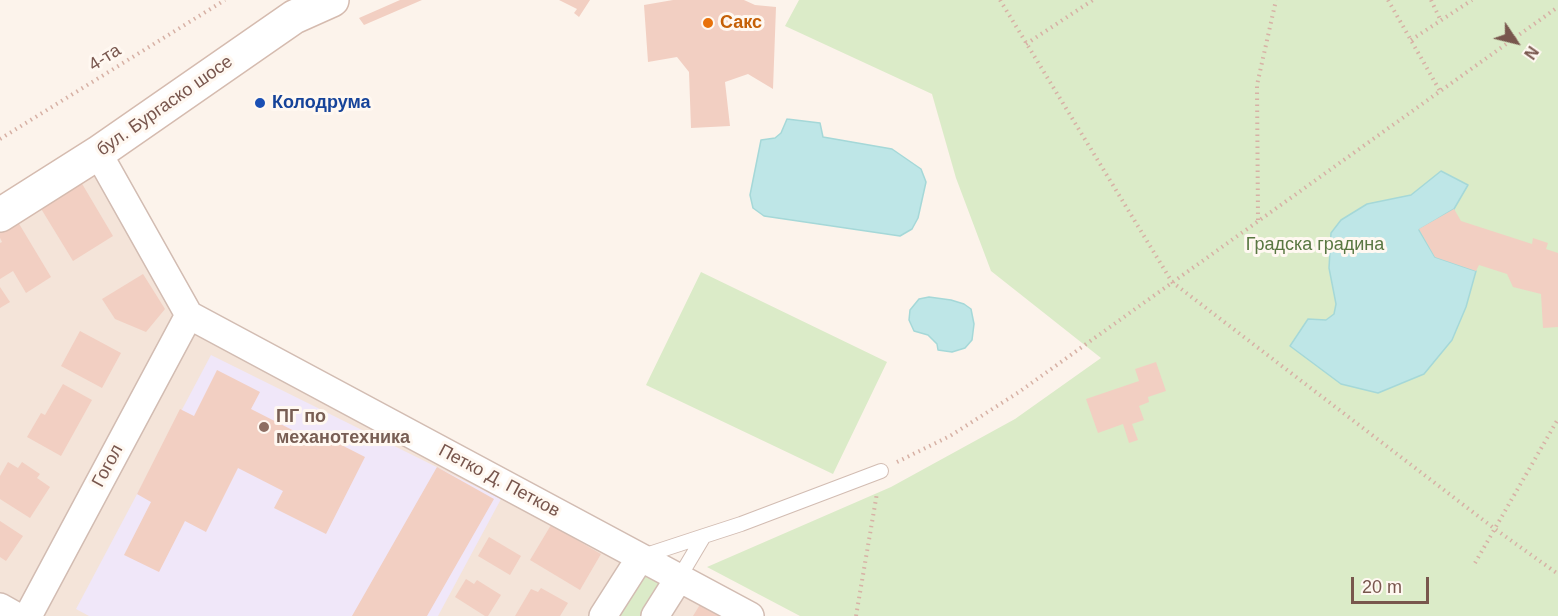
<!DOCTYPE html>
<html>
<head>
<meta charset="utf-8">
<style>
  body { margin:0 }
  #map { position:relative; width:1558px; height:616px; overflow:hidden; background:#fcf3eb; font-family:Arial,sans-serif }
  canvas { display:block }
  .north { position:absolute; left:1486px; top:12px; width:60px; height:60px; -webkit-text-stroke:4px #fff8f1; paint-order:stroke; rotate:125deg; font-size:16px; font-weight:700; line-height:24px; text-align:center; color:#78564d }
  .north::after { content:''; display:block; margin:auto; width:21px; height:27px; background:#78564d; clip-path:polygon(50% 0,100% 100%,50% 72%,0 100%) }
  .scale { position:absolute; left:1351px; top:577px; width:78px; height:27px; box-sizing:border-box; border:3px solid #78564d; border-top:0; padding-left:8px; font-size:18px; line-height:21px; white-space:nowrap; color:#78564d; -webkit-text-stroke:4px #fff8f1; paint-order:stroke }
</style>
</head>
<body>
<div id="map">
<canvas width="1558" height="616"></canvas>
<div class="north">N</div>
<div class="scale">20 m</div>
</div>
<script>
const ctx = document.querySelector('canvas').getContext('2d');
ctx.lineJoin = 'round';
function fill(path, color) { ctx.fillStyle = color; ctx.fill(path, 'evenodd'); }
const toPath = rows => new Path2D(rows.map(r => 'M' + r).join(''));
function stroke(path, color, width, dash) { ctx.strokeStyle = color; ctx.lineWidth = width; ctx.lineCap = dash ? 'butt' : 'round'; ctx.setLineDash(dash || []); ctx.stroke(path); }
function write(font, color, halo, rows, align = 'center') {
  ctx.font = font + ' Arial,sans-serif'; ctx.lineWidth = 6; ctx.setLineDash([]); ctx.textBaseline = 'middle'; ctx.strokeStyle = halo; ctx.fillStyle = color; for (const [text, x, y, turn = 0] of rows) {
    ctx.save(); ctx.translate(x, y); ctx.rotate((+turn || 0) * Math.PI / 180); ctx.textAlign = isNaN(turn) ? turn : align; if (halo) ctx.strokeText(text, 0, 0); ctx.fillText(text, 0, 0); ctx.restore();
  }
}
fill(toPath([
  [95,165,180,316,726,616,0,616,0,226]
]), '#f4e4d9');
fill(toPath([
  [211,355,501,499,438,616,89,616,76,609]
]), '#f0e7f9');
fill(toPath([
  [799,0,1558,0,1558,616,800,616,707,567,891,487,1015,419,1101,358,991,271,956,178,932,94,785,26],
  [701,272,887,362,833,474,646,385],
  [640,558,679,578,655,616,603,616]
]), '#dbebc8');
const water = toPath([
  [787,119,820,123,823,137,892,149,921,169,926,182,918,218,912,229,900,236,764,216,753,208,750,195,761,140,775,138,781,133,787,119],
  [1441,171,1468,185,1454,209,1419,230,1435,257,1476,271,1466,307,1452,340,1424,374,1378,393,1341,384,1290,346,1308,319,1326,320,1334,314,1336,304,1329,268,1331,233,1341,220,1367,204,1411,195,1441,171],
  [929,297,951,300,964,304,971,309,974,324,972,340,965,348,952,352,938,350,937,344,928,335,914,331,909,320,910,310,919,299,929,297]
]);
fill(water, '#bee6e7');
stroke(water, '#a5d8d8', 1.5);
fill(toPath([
  [400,0,422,0,364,25,359,18],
  [559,0,590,0,579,17,574,13,577,9],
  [673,0,744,0,755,5,776,7,773,89,748,74,725,82,730,126,691,128,689,72,677,57,648,62,644,5],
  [81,182,113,236,73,261,40,207],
  [1454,209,1461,221,1532,244,1533,238,1548,243,1546,249,1558,253,1558,327,1543,328,1541,294,1513,287,1507,274,1479,265,1476,271,1435,257,1419,229],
  [18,222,51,277,26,293,13,271,0,279,0,243,2,242,0,238,0,233],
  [143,274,165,309,146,332,115,319,102,299],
  [0,287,10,302,0,308],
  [80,331,121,353,102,388,61,366],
  [1156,362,1166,391,1148,397,1149,402,1139,406,1144,420,1132,424,1138,440,1129,443,1123,424,1098,433,1086,399,1139,381,1135,369],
  [217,370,260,392,251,409,314,441,318,433,365,457,326,534,274,508,283,491,238,468,206,532,185,521,159,572,124,555,151,502,137,494,180,409,194,416],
  [63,384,92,400,61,456,27,437,41,413,45,415],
  [8,462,18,468,22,462,40,474,37,478,50,487,30,518,0,499,0,476],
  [437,467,494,499,427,616,352,616],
  [0,521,23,536,6,561,0,557],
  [551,525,601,554,580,590,530,560],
  [489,537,521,556,510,575,478,556],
  [466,579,474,584,477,580,501,595,488,616,485,616,455,597],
  [541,588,568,603,560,616,515,616,531,589,538,592],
  [704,598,735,616,693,616]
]), '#f2cfc2');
const service = toPath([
  [640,557,704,536],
  [679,578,704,536,741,524,881,471]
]);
const minor = toPath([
  [98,153,189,315,750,616],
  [0,607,16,616],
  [28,616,189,315],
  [603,616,640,558],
  [655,616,679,578]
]);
const secondary = toPath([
  [0,215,98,153,294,17,332,0]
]);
stroke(service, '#d2bcb2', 16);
stroke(minor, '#d2bcb2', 30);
stroke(secondary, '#d5bbaf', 36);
stroke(toPath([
  [1000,0,1172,282,1495,529,1558,574],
  [1388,0,1440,91],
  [1431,0,1441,21],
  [1411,40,1472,0],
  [1026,44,1093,0],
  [0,139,225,0],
  [1258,220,1257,85,1276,0],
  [897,462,950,436,1019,392,1558,7],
  [1475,563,1558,419],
  [856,616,877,493]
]), '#d7b1a5', 4, [1.5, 4.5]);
stroke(service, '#fff', 14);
stroke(minor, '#fff', 27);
stroke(secondary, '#fff', 33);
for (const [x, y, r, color] of [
  [708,23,6,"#e8710a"],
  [260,103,6,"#1a4fb4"],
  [264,427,6,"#8d6e63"]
]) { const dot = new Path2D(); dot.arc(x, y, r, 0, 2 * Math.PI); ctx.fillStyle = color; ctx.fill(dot); stroke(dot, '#fff8f1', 2); }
write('bold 18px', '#c56008', '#fff8f1', [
  ["Сакс",720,23]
], 'left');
write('18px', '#78564d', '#fff8f1', [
  ["4-та",105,58,-32],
  ["бул. Бургаско шосе",165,106,-35],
  ["Гогол",108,466,-62],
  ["Петко Д. Петков",499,481,28]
]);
write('bold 18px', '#164399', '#fff8f1', [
  ["Колодрума",272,103]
], 'left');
write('18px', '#597742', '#fff8f1', [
  ["Градска градина",1315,245]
]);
write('bold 18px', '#785e54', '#fff8f1', [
  ["ПГ по",276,417],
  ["механотехника",276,438]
], 'left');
</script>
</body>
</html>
